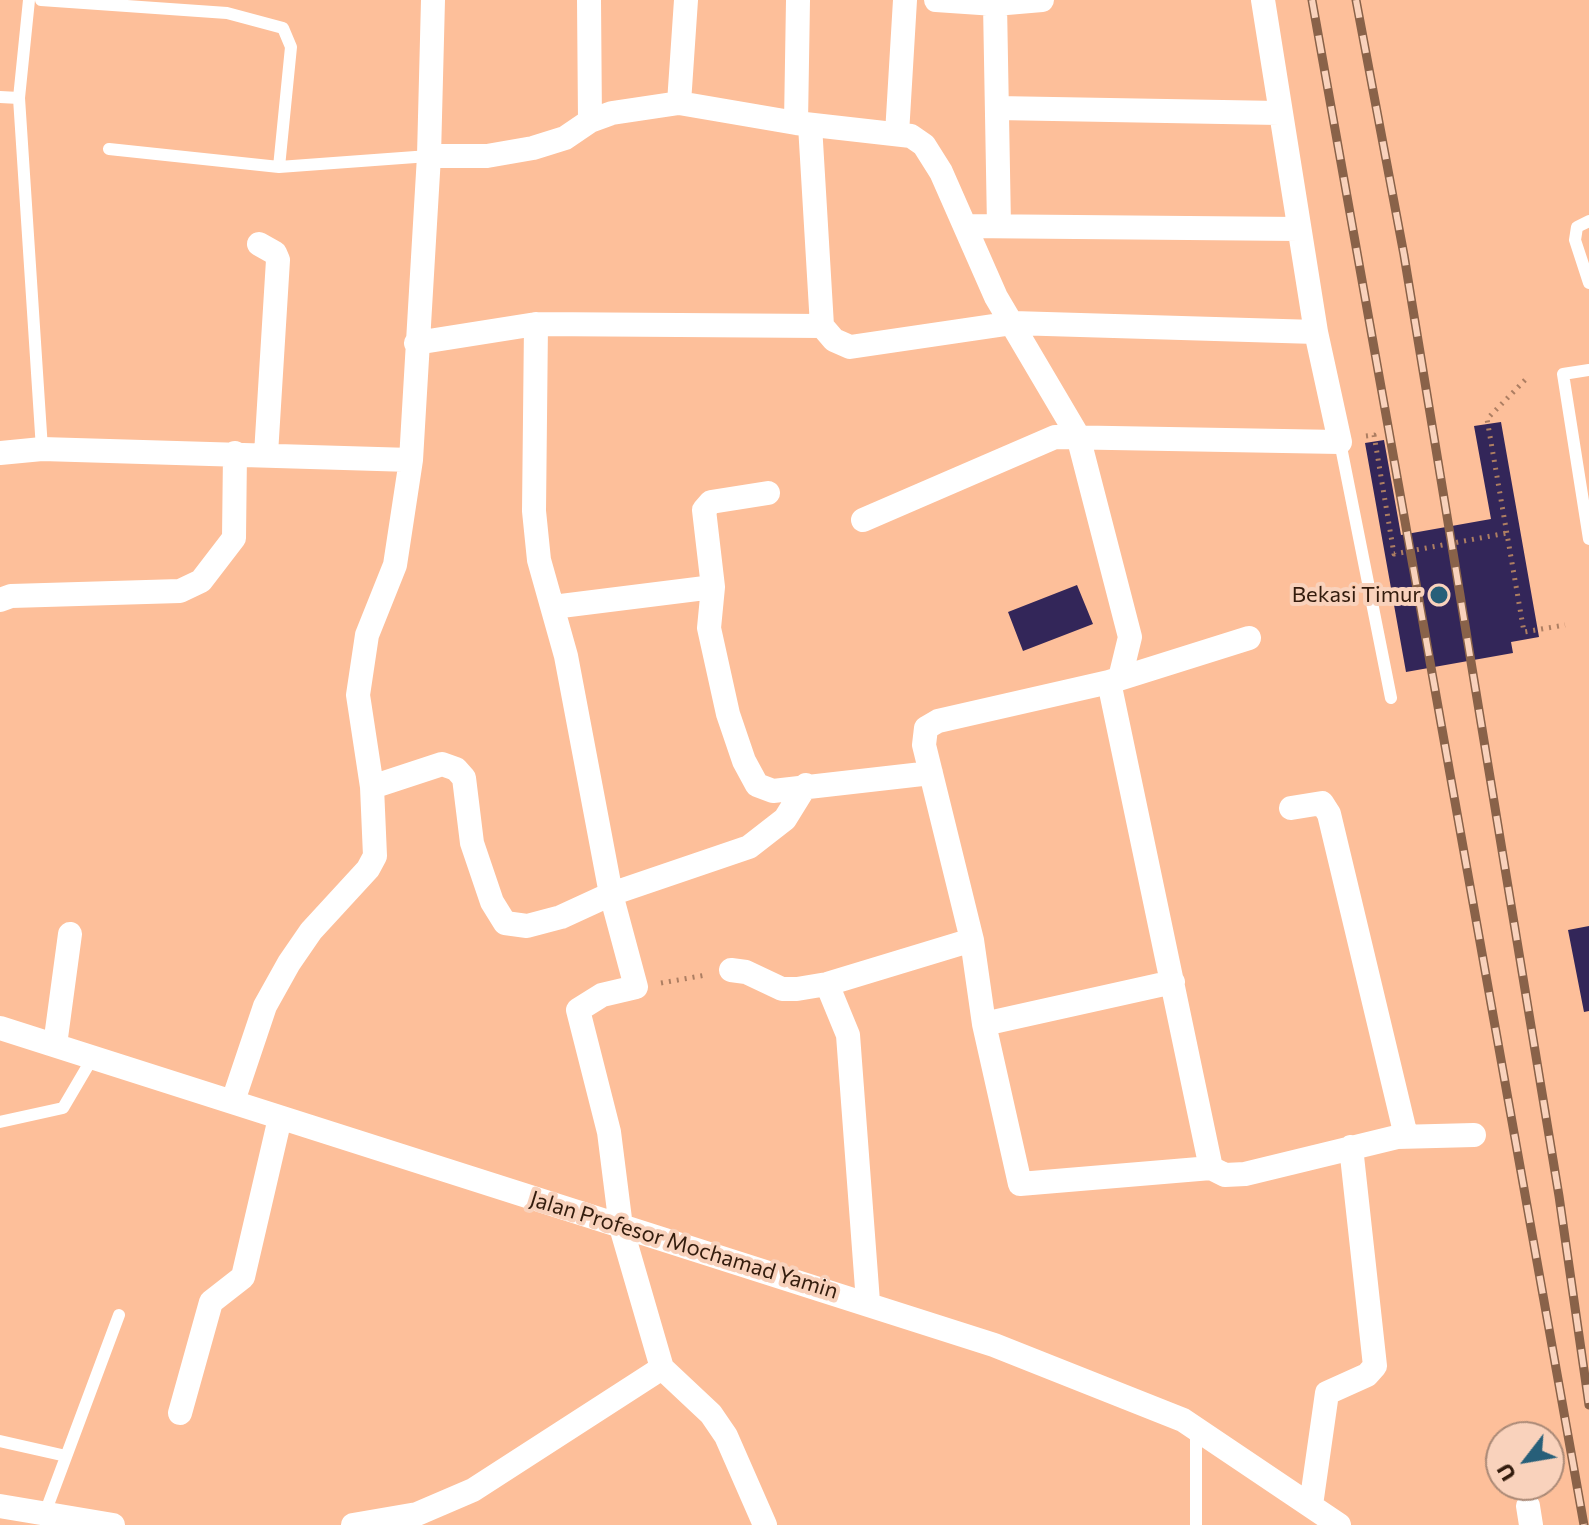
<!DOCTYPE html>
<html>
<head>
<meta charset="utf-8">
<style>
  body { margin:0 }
  #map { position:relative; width:1589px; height:1525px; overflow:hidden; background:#fdbf9a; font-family:Commissioner,sans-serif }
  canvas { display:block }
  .north { position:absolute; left:1485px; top:1421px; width:80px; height:80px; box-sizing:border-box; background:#f9d2bc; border:2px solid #aa8976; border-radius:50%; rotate:239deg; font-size:22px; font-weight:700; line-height:32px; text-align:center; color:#331c0d }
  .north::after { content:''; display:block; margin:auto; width:28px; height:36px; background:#275f79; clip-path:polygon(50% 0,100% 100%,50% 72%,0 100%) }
</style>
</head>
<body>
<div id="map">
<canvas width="1589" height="1525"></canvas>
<div class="north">U</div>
</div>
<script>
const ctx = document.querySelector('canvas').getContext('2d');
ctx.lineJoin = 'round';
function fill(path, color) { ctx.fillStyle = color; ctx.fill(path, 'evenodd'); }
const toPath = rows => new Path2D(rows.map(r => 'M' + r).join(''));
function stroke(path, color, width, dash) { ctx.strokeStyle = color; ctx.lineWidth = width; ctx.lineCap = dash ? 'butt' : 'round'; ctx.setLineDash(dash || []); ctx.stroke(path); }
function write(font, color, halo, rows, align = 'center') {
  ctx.font = font + ' Commissioner,sans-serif'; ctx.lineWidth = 8; ctx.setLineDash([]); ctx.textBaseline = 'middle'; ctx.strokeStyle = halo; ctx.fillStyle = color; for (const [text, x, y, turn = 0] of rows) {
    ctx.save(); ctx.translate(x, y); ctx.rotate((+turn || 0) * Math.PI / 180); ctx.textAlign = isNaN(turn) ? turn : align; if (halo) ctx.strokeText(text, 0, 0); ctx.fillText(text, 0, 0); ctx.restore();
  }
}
fill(toPath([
  [1501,422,1539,637,1511,642,1513,653,1406,672,1365,443,1384,440,1401,535,1491,519,1474,426],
  [1077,585,1093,624,1023,651,1008,612],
  [1589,926,1589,1011,1584,1012,1568,930]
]), '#332659');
stroke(toPath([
  [1525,380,1487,419,1524,632,1565,625],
  [1366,436,1374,435,1394,554,1507,533],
  [661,983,706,975]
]), '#ad7e62', 5, [2, 6]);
stroke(toPath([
  [29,0,19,98,42,449],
  [41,0,227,13,283,28,291,47,279,167],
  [0,97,19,98],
  [109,149,279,167,429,156],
  [1589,221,1577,227,1575,240,1589,283],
  [1589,370,1563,374,1589,539],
  [1340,442,1391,698],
  [0,1122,63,1108,93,1057],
  [0,1441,66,1456],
  [45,1513,119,1315],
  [1196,1525,1196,1429]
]), '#fff', 12);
stroke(toPath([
  [589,0,590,121],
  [936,0,995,4,1042,0],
  [995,4,999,226],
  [679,103,686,0],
  [997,108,1279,113],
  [796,123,798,0],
  [810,125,822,326,834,340,850,347,1013,323,1316,332],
  [897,134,905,0],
  [429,156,487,156,533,148,565,138,590,121,612,113,679,103,796,123,911,136,924,145,941,172,996,297,1078,436,1130,637,1120,678],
  [965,226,1299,229],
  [259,244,275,253,278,260,266,454],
  [536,324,534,511,539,560,566,656,611,894,636,987,602,995,578,1010,609,1132,621,1227,662,1368,711,1414,726,1436,765,1525],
  [416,343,536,324,822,326],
  [0,453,42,449,411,460],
  [768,493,711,502,704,510,713,587,709,628,728,714,744,761,757,785,773,791,931,773],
  [863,520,1055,437,1340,442,1316,332,1263,0],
  [0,600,11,596,180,591,201,581,234,538,235,453],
  [553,607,713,587],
  [1109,682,1211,1168,1225,1175,1245,1174,1397,1137,1474,1135],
  [372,787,442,764,456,769,464,778,472,843,492,902,505,923,527,926,561,917,611,894,749,847,785,819,806,785],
  [1291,808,1322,803,1329,814,1406,1136],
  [731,970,746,972,782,989,797,989,827,984,972,940],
  [827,984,848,1035,868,1302],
  [984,1024,1173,982],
  [0,1028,994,1345,1183,1420,1339,1525],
  [55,1045,70,934],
  [233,1101,265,1006,289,963,311,931,368,869,375,856,372,787,358,695,367,635,395,565,411,460,429,156,433,0],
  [1211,1168,1020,1184,984,1024,972,940,924,745,926,728,938,721,1109,682,1249,638],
  [180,1413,211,1302,243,1277,280,1118],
  [1311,1505,1327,1393,1367,1375,1375,1366,1351,1147],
  [0,1506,113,1525],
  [1528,1506,1531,1525],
  [353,1525,417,1514,473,1490,662,1368]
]), '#fff', 24);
const rail = toPath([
  [1312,0,1584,1525],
  [1356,0,1404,255,1559,1196,1589,1405]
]);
stroke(rail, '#896249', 9);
stroke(rail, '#f9d2bc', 6, [18]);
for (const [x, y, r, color] of [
  [1439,595,10,"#275f79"]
]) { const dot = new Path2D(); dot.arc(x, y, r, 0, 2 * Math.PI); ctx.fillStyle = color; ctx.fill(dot); stroke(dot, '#f9d2bc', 3); }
write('22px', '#331c0d', '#f9d2bc', [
  ["Bekasi Timur",1421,595]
], 'right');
write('22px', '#331c0d', '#f9d2bc', [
  ["Jalan Profesor Mochamad Yamin",684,1245,17]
]);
</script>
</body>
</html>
